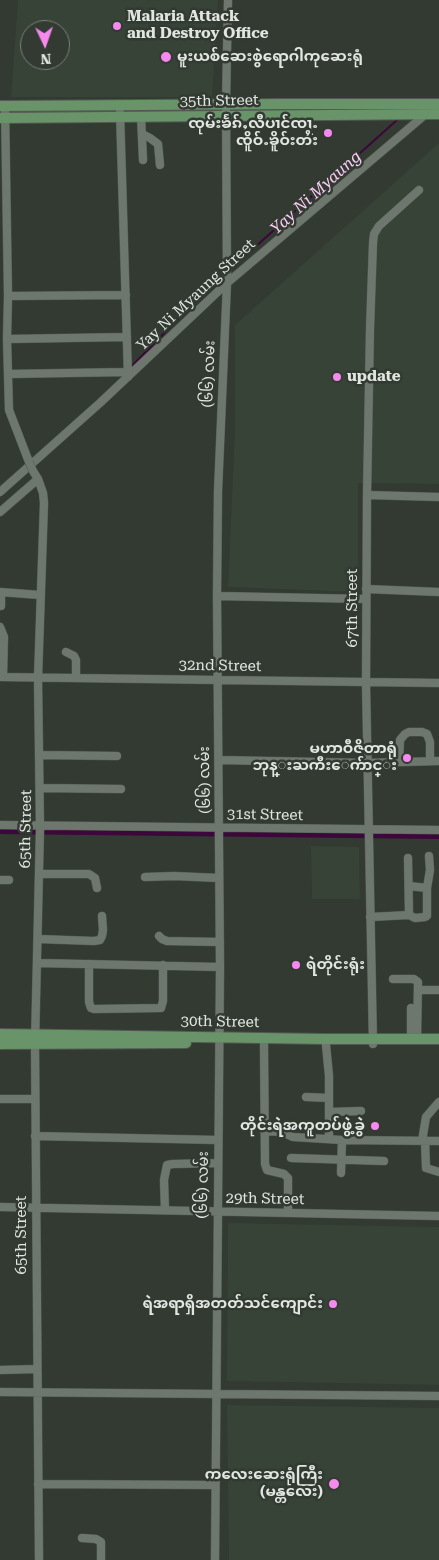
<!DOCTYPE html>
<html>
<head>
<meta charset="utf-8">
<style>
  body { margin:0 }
  #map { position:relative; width:439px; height:1560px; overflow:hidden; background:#323a32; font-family:"Roboto Serif",serif }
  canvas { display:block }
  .north { position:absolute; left:20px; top:20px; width:50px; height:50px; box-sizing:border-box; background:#323a32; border:1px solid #787f78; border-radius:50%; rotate:177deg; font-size:14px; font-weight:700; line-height:20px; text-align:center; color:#e1e6e1 }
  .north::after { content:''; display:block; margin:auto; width:18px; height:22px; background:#f589ee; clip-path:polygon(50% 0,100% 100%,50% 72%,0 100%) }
</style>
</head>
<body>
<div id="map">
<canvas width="439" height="1560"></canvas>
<div class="north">N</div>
</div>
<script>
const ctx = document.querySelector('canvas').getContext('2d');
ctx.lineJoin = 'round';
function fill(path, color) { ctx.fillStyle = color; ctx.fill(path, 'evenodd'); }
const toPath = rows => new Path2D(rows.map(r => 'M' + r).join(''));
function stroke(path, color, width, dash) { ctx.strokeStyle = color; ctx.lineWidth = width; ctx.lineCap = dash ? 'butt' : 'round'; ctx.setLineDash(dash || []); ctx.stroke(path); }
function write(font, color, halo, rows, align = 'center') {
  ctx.font = font + ' "Roboto Serif","Noto Sans Myanmar",serif'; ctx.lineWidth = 5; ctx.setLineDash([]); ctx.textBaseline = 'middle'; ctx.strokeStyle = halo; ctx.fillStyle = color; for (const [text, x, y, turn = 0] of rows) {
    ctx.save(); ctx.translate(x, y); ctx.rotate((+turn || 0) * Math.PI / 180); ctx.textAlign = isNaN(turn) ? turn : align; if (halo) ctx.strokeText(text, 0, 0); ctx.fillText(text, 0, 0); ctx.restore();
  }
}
fill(toPath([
  [18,0,218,0,212,97,11,97],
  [30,30,60,30,60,60,30,60],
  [439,143,439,484,358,483,358,592,228,587,235,430,235,325],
  [311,846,359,847,360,899,312,899],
  [228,1223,439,1227,439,1385,227,1381],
  [227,1405,439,1408,439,1560,229,1560]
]), '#364336');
stroke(toPath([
  [235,265,397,120],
  [132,366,213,283]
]), '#3c073a', 2);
stroke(toPath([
  [0,830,439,835]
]), '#3c073a', 8);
const minor = toPath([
  [5,106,8,296,7,339,9,410,29,462],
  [120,112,128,377],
  [141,116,143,160],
  [142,134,150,138,158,144,160,165],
  [8,296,126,295],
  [7,339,127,337],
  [8,374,127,372],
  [33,471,38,479,43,493,44,503,38,678,40,828,35,1044,39,1560],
  [0,492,101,402,227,283,427,113],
  [367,495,439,497],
  [0,512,38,479],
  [366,589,439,592],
  [0,592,40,595],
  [1,593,1,606],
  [217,596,366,599],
  [0,627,4,637,3,677],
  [66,652,74,656,76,660,76,678],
  [0,677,439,683],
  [40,755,117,756],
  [219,760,367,763,439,761],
  [399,762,400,740,405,734,409,732,422,732,427,734,430,742,430,761],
  [40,788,121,789],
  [0,825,439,830],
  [39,874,89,874,95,878,97,888],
  [145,877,174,876,219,878],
  [0,880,9,880],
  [409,886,427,888,427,916,425,917,415,918,409,915],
  [427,888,430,870,429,856],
  [370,917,409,915,408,858],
  [159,936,162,939,167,941,220,942],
  [38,939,94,941,100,940,102,936,103,930,102,916],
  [38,963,220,967],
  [89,964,89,1002,91,1008,94,1009,161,1008,163,1001,163,965],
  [393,979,414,979,418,982,417,1039],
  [418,990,439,990],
  [411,1039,411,1008],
  [264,1044,265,1164,267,1170,284,1174,288,1178,288,1213],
  [373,1044,366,683,367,495,370,329,373,243,374,234,379,226,419,190],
  [326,1045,329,1076,329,1139],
  [306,1097,329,1098],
  [0,1099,35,1099],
  [329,1112,361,1111],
  [264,1131,282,1132,293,1137,342,1140,439,1141],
  [35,1136,218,1140],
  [422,1141,426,1117,439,1102],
  [425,1141,426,1168,439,1172],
  [291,1158,384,1161],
  [341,1173,342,1140],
  [0,1207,439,1216],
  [165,1210,164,1180,167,1165,173,1164,217,1163],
  [0,1370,37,1369],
  [0,1392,439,1396],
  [38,1484,215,1485],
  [82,1538,96,1539,101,1542,101,1560],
  [215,1560,220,967,217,596,218,491,227,283,226,104,228,0]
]);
const major = toPath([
  [0,106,282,104,439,104],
  [0,118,439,114],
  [0,1034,326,1039,439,1039],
  [0,1044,186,1043]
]);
stroke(minor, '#525852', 9);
stroke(major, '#525852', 12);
stroke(minor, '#6e776d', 8);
stroke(major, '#699369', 10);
const minorBridge = toPath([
  [29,462,33,471]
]);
stroke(minorBridge, '#525852', 9, []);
stroke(minorBridge, '#6e776d', 8);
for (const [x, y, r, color] of [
  [117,26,5,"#f589ee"],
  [166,57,6,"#f589ee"],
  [328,133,5,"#f589ee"],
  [337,377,5,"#f589ee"],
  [407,758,5,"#f589ee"],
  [296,965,5,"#f589ee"],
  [375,1126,5,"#f589ee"],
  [333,1304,5,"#f589ee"],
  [334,1484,6,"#f589ee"]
]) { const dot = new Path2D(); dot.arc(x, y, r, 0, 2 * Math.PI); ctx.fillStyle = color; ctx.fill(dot); stroke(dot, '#323a32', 2); }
write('bold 15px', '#e1e6e1', '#323a32', [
  ["Malaria Attack",127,17,"left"],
  ["and Destroy Office",127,34,"left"],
  ["မူးယစ်ဆေးစွဲရောဂါကုဆေးရုံ",177,57,"left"],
  ["ၸုမ်းၶႅၵ်ႇလီပၢင်ၸႃႉ",318,124],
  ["ၸိူဝ်ႉၶိူဝ်းတႆး",318,141],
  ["update",347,377,"left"],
  ["မဟာဝီဇိတာရုံ",397,749],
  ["ဘုန္းႀကီးေက်ာင္း",397,766],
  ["ရဲတိုင်းရုံး",306,965,"left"],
  ["တိုင်းရဲအကူတပ်ဖွဲ့ခွဲ",365,1126],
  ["ရဲအရာရှိအတတ်သင်ကျောင်း",323,1304],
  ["ကလေးဆေးရုံကြီး",323,1475],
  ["(မန္တလေး)",323,1492]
], 'right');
write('15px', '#e1e6e1', '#323a32', [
  ["35th Street",219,101,-1],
  ["Yay Ni Myaung Street",196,295,-43],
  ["(၆၆) လမ်း",209,374,-88],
  ["67th Street",353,608,-90],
  ["32nd Street",220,666,1],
  ["(၆၆) လမ်း",205,780,-91],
  ["31st Street",265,815,1],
  ["65th Street",26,829,-89],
  ["30th Street",220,1022,1],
  ["(၆၆) လမ်း",203,1185,-89],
  ["29th Street",265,1199,1],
  ["65th Street",22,1235,-90]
]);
write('italic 16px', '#fdccf8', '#323a32', [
  ["Yay Ni Myaung",316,193,-42]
]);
</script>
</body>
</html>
